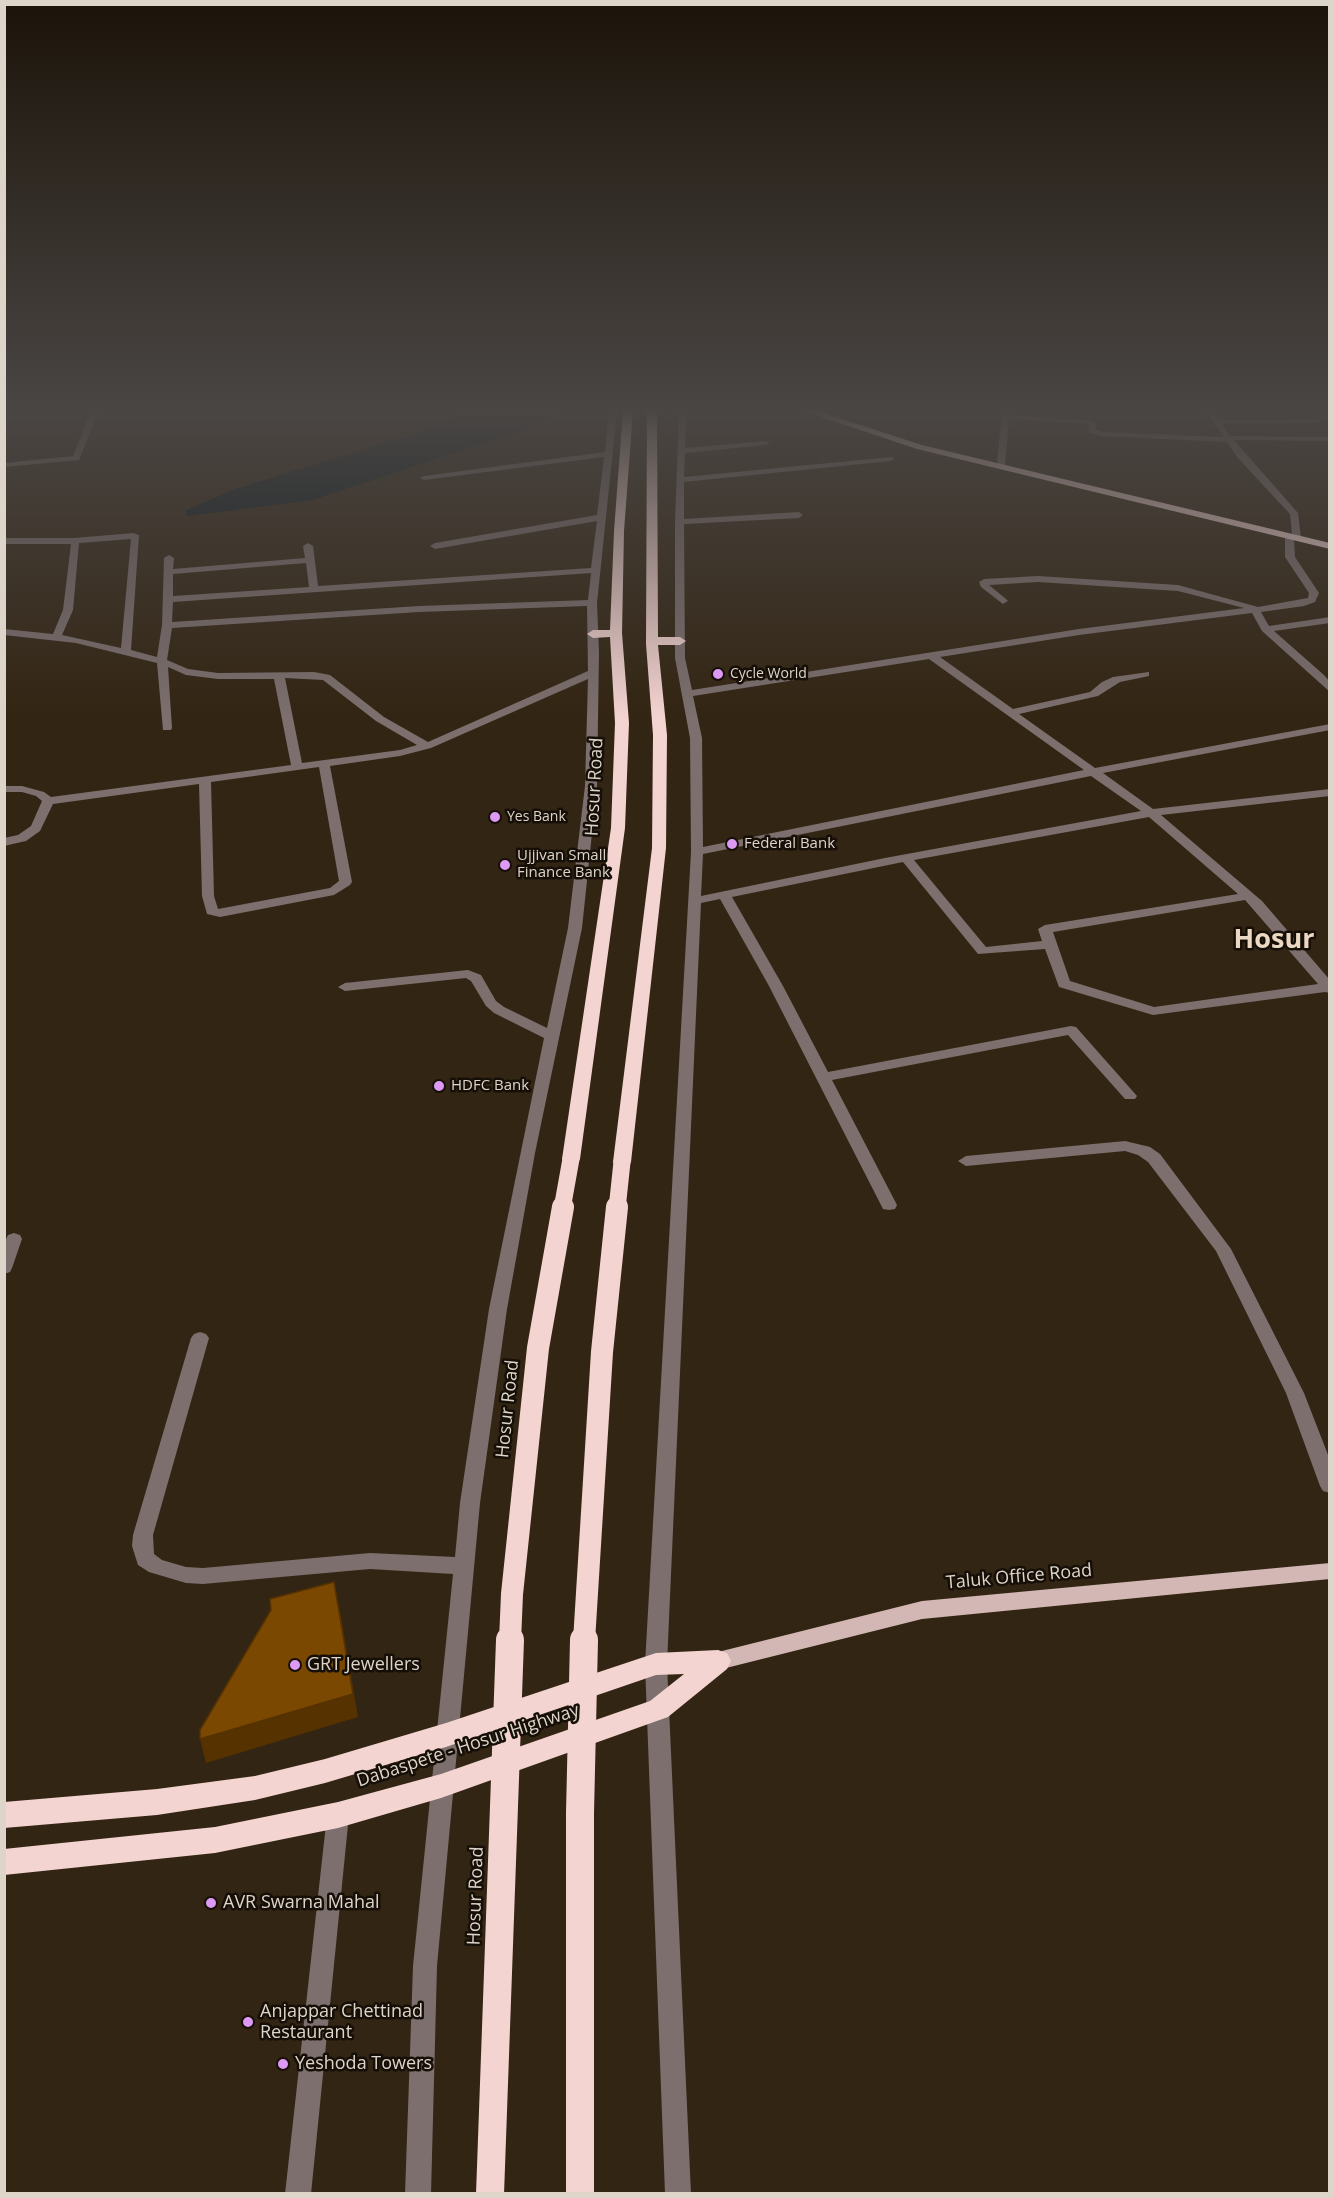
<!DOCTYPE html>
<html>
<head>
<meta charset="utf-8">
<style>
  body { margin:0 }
  #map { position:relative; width:1334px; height:2198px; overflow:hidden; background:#332513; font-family:"Open Sans",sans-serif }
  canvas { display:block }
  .frame { position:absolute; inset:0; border:6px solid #ded5ca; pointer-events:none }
</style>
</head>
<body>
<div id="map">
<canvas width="1334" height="2198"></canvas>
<div class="frame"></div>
</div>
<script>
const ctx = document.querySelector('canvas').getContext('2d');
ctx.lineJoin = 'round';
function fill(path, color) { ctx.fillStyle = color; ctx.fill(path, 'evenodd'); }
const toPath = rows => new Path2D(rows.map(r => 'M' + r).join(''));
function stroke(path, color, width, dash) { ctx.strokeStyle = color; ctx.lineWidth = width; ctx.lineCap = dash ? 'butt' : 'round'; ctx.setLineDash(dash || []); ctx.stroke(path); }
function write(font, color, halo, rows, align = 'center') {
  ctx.font = font + ' "Open Sans",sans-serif'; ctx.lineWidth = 5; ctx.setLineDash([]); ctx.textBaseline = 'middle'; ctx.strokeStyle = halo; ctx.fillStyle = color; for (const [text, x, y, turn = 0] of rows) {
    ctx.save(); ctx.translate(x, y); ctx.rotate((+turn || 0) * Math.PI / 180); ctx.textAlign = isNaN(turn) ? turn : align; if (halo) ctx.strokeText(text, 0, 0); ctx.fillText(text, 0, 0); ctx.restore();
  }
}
fill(toPath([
  [458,411,566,411,517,432,313,500,187,516,186,510,235,489,427,430,451,419]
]), '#07161d');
fill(toPath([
  [91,411,99,411,79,460,4,467,4,463,73,456,91,411],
  [609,411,617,411,597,603,599,652,597,786,582,928,535,1153,507,1309,480,1503,437,1966,431,2194,405,2194,413,1966,453,1574,370,1569,203,1584,186,1583,149,1572,138,1565,132,1546,133,1535,191,1338,194,1334,200,1332,206,1334,209,1338,153,1535,154,1554,162,1560,186,1567,203,1568,370,1553,455,1557,460,1503,489,1309,544,1038,494,1013,486,1006,471,981,466,978,345,991,338,987,345,983,468,970,481,975,496,1001,504,1007,547,1028,568,928,585,786,588,679,431,748,400,756,330,766,352,882,350,885,334,895,220,917,207,914,202,896,199,784,53,804,40,831,26,841,4,846,4,838,18,835,31,826,42,801,36,796,22,792,4,792,4,786,22,786,44,792,51,797,291,765,274,679,218,679,186,675,168,667,172,728,171,730,163,730,157,663,76,643,4,635,4,629,53,634,63,610,71,544,4,544,4,538,75,538,133,533,139,535,131,650,157,657,162,625,164,558,169,555,174,558,173,569,305,558,303,546,308,543,313,546,318,586,591,568,597,521,435,549,430,546,435,543,597,515,604,457,424,480,420,478,424,476,605,452,609,411],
  [131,539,121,648,62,635,73,610,79,543,131,539],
  [306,563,309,587,173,596,173,574,306,563],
  [591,573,588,600,419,606,172,622,173,602,591,573],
  [587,606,588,671,428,742,384,717,330,675,314,672,218,673,188,669,167,660,172,628,419,612,587,606],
  [285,678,323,680,376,721,417,745,400,750,302,763,285,678],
  [319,767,339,881,330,888,218,909,214,896,211,782,319,767],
  [679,411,687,411,685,448,766,441,770,443,766,445,685,453,684,477,891,457,895,459,891,461,684,482,684,519,799,512,803,515,799,518,684,524,685,658,692,690,1079,629,1244,608,1178,591,1038,582,989,585,1006,599,1008,601,1003,604,981,587,979,582,984,579,1038,576,1178,585,1258,607,1308,598,1309,593,1285,557,1285,536,1292,534,1290,514,1237,457,1227,442,1102,436,1089,433,1088,424,1009,419,1005,465,1001,467,997,465,1002,411,1010,411,1009,415,1089,420,1096,423,1096,430,1103,432,1224,437,1205,411,1213,411,1219,420,1319,419,1319,423,1316,423,1222,424,1230,436,1330,437,1330,441,1234,440,1298,513,1301,538,1294,540,1295,557,1319,593,1315,602,1304,606,1261,612,1269,626,1330,617,1330,623,1274,631,1324,675,1330,682,1330,692,1262,631,1252,613,1079,635,940,657,1013,709,1090,692,1102,682,1113,677,1149,672,1149,676,1120,682,1098,696,1019,714,1095,768,1330,724,1330,730,1103,773,1153,809,1330,789,1330,796,1161,815,1262,901,1330,980,1330,993,1325,992,1153,1015,1059,987,1045,949,978,954,903,862,732,897,783,986,828,1072,1071,1026,1076,1027,1137,1096,1135,1099,1125,1099,1068,1035,832,1080,897,1205,895,1209,889,1210,883,1209,881,1205,769,986,720,899,701,903,667,1664,691,2194,665,2194,645,1664,691,852,690,738,675,658,675,522,679,411],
  [929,659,1084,770,703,847,702,738,693,696,929,659],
  [1091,776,1141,811,885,858,701,896,703,854,1091,776],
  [1149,817,1238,894,1045,925,1038,929,1042,941,986,947,914,860,1149,817],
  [1245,900,1318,984,1154,1007,1070,981,1053,932,1245,900],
  [1125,1141,1150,1147,1160,1154,1231,1249,1304,1393,1330,1460,1330,1493,1323,1491,1320,1486,1286,1393,1216,1251,1148,1162,1138,1155,1125,1151,966,1166,958,1161,966,1156,1125,1141],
  [14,1233,20,1235,22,1239,12,1268,10,1272,4,1274,4,1243,8,1235,14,1233],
  [338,1804,346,1807,349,1815,311,2194,285,2194,327,1815,330,1807,338,1804]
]), '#7c6f6e');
fill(toPath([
  [1330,1563,1330,1579,922,1619,718,1670,711,1667,707,1661,711,1655,718,1652,922,1601,1330,1563]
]), '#d2b7b5');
fill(toPath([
  [623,411,633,411,624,531,622,633,629,723,625,828,580,1159,578,1163,571,1165,564,1163,562,1159,611,828,615,723,610,637,593,638,587,634,593,630,610,630,614,531,623,411],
  [647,411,657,411,658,637,680,637,686,641,680,645,658,645,667,735,666,848,631,1162,629,1166,622,1168,615,1166,613,1162,652,848,653,735,646,644,647,411],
  [803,411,817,411,922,445,1330,543,1330,549,917,449,803,411],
  [718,1650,727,1653,731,1661,727,1669,668,1717,441,1798,338,1828,215,1853,4,1875,4,1849,215,1827,338,1802,441,1774,650,1701,684,1674,656,1675,446,1747,325,1783,255,1800,157,1815,4,1828,4,1802,157,1789,255,1776,325,1759,446,1723,656,1653,718,1650]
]), '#f4d4d1');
stroke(toPath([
  [562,1209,571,1159],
  [617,1209,622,1162]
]), '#f4d4d1', 17);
stroke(toPath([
  [510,1641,512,1594,538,1348,563,1207],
  [584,1641,602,1352,617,1207]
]), '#f4d4d1', 22);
stroke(toPath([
  [490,2194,510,1640],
  [580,2194,580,1813,584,1640]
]), '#f4d4d1', 28);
fill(toPath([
  [339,1606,358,1717,206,1763,200,1739]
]), '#553200');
const building = toPath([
  [334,1582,353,1694,200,1739,200,1730,271,1610,270,1599,334,1582]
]);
fill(building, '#7a4800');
stroke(building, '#553200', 1.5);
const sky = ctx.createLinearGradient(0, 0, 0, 719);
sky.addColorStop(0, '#1c140a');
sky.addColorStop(0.57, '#4a4644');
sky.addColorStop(1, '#4a464400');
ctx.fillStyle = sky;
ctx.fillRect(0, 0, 1334, 719);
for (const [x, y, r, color] of [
  [718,674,6,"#dd99f3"],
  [495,817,6,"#dd99f3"],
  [732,844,6,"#dd99f3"],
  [505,865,6,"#dd99f3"],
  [439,1086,6,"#dd99f3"],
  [295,1665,6,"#dd99f3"],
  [211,1903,6,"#dd99f3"],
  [248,2022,6,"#dd99f3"],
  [283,2064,6,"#dd99f3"]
]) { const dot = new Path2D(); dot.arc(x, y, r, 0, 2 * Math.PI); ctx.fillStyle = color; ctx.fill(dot); stroke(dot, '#160f08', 2); }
write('14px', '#ded5ca', '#160f08', [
  ["Cycle World",730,674],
  ["Yes Bank",507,817]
], 'left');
write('15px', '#ded5ca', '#160f08', [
  ["Federal Bank",744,844],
  ["Ujjivan Small",517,856],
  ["Finance Bank",517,873],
  ["HDFC Bank",451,1086]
], 'left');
write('18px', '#ded5ca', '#160f08', [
  ["Hosur Road",595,787,-87],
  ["Hosur Road",508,1409,-84],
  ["Taluk Office Road",1019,1577,-5],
  ["Dabaspete - Hosur Highway",468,1746,-18],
  ["Hosur Road",476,1896,-88]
]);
write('18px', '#ded5ca', '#160f08', [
  ["GRT Jewellers",307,1665],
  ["AVR Swarna Mahal",223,1903],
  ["Anjappar Chettinad",260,2012],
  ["Restaurant",260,2033],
  ["Yeshoda Towers",295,2064]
], 'left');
write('bold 27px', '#ebd8c2', '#160f08', [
  ["Hosur",1274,940]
]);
</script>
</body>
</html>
